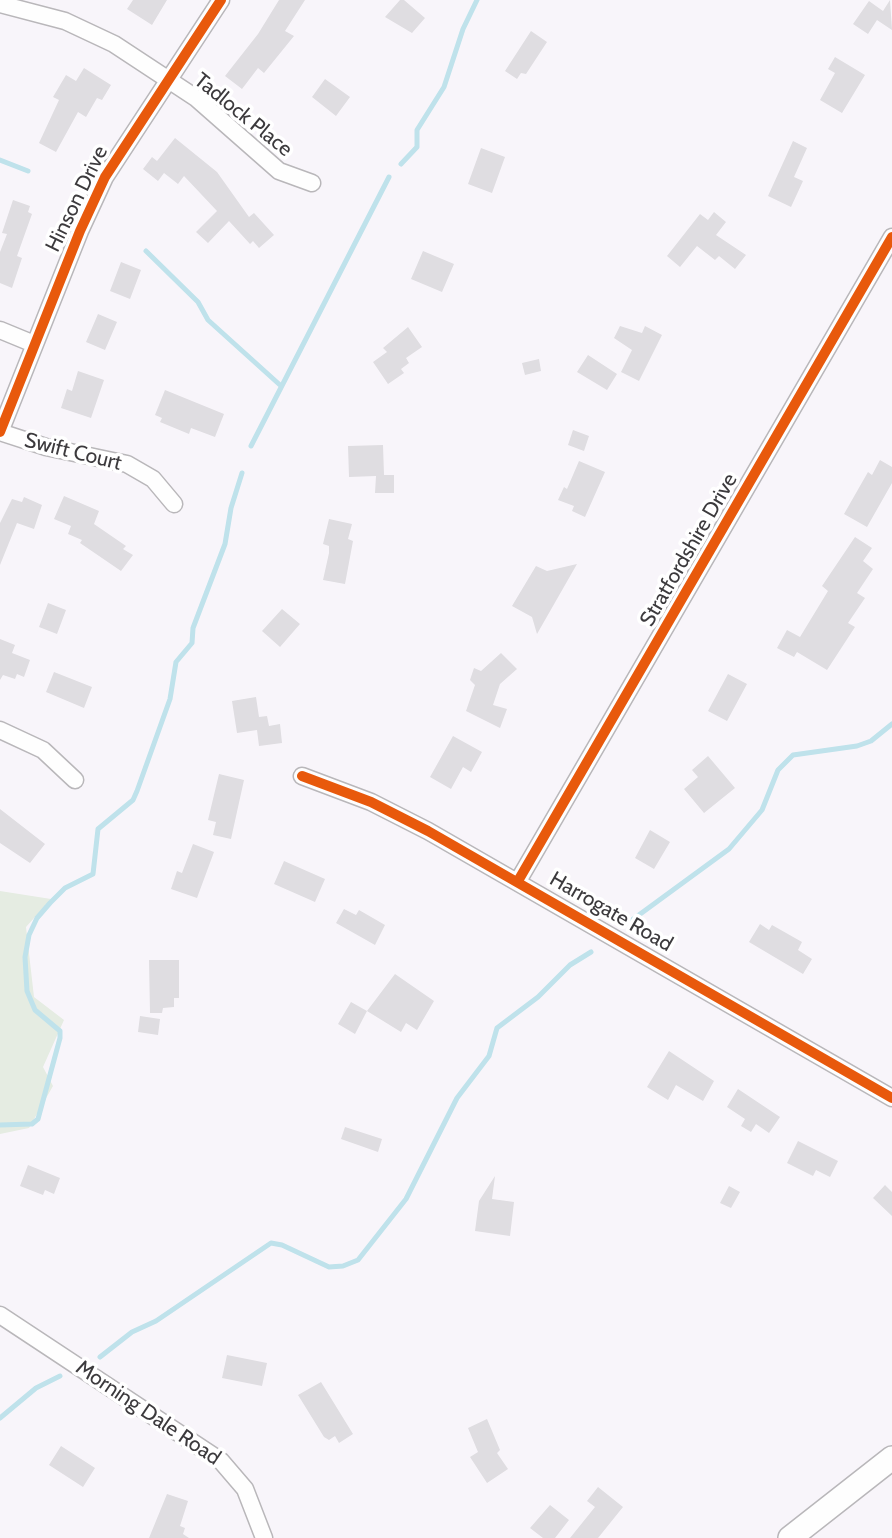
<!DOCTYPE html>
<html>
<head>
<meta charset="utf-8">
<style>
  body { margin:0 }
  canvas { display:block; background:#f8f5fa }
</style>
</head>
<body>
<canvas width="892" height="1538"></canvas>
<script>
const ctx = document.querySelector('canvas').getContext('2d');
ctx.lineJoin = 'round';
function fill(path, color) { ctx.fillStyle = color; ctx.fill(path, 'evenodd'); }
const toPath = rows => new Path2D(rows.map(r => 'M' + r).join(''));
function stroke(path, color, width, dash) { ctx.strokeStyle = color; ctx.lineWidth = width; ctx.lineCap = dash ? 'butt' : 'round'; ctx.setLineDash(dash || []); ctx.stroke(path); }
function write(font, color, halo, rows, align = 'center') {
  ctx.font = font + ' Cabin,sans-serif'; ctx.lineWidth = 7; ctx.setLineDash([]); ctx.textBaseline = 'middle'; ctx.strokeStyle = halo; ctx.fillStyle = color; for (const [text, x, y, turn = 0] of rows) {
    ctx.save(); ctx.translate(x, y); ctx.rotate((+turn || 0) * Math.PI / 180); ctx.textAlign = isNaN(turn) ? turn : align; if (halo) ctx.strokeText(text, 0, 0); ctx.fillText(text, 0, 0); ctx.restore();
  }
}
fill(toPath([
  [0,891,51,899,26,927,34,997,64,1020,43,1067,53,1086,29,1128,0,1134]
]), '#e5ece2');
stroke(toPath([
  [0,160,28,171],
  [401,164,417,147,417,130,444,87,463,29,477,0],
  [146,251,198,302,208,320,280,385],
  [251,446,389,177],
  [632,920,729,849,762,810,778,770,793,755,857,746,871,741,892,724],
  [0,1125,32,1124,38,1119,60,1038,60,1031,35,1010,27,991,25,957,29,935,37,918,50,903,65,888,93,874,98,829,133,800,137,791,170,699,176,662,192,643,193,628,225,544,231,508,242,473],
  [100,1357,132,1332,156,1321,271,1243,282,1245,329,1267,343,1266,358,1260,406,1199,457,1098,489,1056,497,1028,538,997,570,965,591,952],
  [0,1418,36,1388,60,1376]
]), '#bfe2eb', 5);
fill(toPath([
  [133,0,167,0,152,25,127,9],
  [279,0,305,0,285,31,294,36,264,73,258,68,242,89,225,76,258,34],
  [400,0,404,0,425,18,412,33,385,17],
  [890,0,892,30,877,20,868,34,853,24,869,1,883,11],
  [531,31,547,42,526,74,521,73,517,79,505,71],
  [835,57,865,75,842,113,820,100,835,73,828,69],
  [84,68,111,85,102,100,97,98,86,117,78,112,56,152,39,143,59,100,53,97,66,75,76,81],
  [325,79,350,97,336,116,312,97],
  [175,138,217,172,249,217,254,213,274,235,259,248,253,241,250,244,229,221,208,243,196,232,217,211,184,176,178,184,164,173,158,181,143,169,152,157,157,161],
  [793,141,807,148,794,177,803,181,791,207,768,196],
  [481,148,505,157,492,193,468,184],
  [13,200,30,206,28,212,32,214,17,256,22,258,12,288,0,283,0,252,7,234,2,233],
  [714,212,726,222,716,235,746,255,735,269,719,256,715,260,697,246,680,267,667,256,700,214,708,220],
  [423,251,454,264,442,292,411,279],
  [121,262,141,270,130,299,110,291],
  [98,314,117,322,105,350,86,342],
  [620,326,642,333,645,326,662,335,639,381,621,372,632,350,614,338],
  [408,327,422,347,406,358,409,363,401,369,404,373,388,384,373,362,387,352,383,348],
  [588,355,617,374,607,390,577,372],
  [539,359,541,371,525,375,522,363],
  [78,371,104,380,91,418,61,408,67,389,72,391],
  [165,390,224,414,215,437,191,428,189,434,160,422,162,418,155,415],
  [573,430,589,436,584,451,568,445],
  [383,445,384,475,394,475,394,493,375,493,376,476,349,477,348,446],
  [880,460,892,467,892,483,867,527,844,514,868,472,872,475],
  [579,461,605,472,585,517,572,511,574,506,558,500,564,487,567,489],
  [64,496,99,511,94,524,126,546,123,549,133,555,121,571,80,543,82,540,68,534,71,526,54,519],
  [24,497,42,505,34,529,17,523,0,565,0,523,12,499,22,502],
  [329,519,352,524,348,539,353,541,345,584,323,580,329,553,329,546,323,544],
  [855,537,872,548,863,561,873,569,857,593,865,598,848,623,855,627,827,670,797,652,794,657,777,648,787,630,800,637,828,591,822,586],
  [577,564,537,634,532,617,512,606,536,566,547,571],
  [48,603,66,610,57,634,39,627],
  [282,609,300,624,280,647,262,631],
  [0,639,15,645,12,653,30,660,24,677,17,674,15,679,3,675,0,680],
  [501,653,517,669,500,684,493,705,507,709,500,728,466,711,475,685,470,680,474,668,481,671],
  [54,672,92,687,84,708,46,692],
  [728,674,747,684,727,721,708,711],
  [256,697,259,717,267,716,269,726,280,724,282,743,259,746,257,730,237,733,232,701],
  [453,736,482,752,471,772,463,767,451,789,430,777],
  [708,756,735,788,704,813,684,789,698,777,692,770],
  [219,774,244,780,231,839,213,835,216,822,208,820],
  [0,809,45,844,30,863,0,843],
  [650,830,670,842,654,869,635,858],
  [193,844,214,852,197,898,171,889,177,871,182,873],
  [284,861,325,879,315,902,274,884],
  [344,909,356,915,359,910,385,925,375,945,336,923],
  [760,924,769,930,772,925,802,942,798,950,812,959,803,974,749,942],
  [149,960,179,960,179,998,174,998,174,1007,163,1008,162,1013,150,1013],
  [395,974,434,1001,417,1030,406,1023,401,1032,367,1011],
  [351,1002,367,1011,355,1034,338,1024],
  [140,1016,160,1019,158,1035,138,1032],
  [669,1051,714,1081,703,1101,676,1085,668,1100,647,1087],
  [738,1089,780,1117,769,1133,756,1124,751,1132,741,1126,745,1119,727,1107],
  [345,1127,382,1139,378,1152,341,1139],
  [798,1141,838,1161,830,1177,816,1170,813,1176,787,1163],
  [28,1165,60,1178,54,1194,45,1190,43,1195,20,1186],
  [495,1176,492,1199,514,1202,510,1236,475,1231,479,1201],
  [885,1185,892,1192,892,1216,873,1198],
  [729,1186,740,1192,731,1208,720,1203],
  [227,1355,267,1363,262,1386,222,1378],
  [321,1382,353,1434,339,1443,335,1436,329,1440,324,1437,298,1395],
  [487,1419,500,1450,497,1453,508,1469,487,1483,470,1457,478,1452,468,1428],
  [61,1446,95,1468,83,1487,49,1465],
  [598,1487,623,1507,598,1538,570,1538,595,1507,587,1501],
  [167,1494,188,1501,180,1526,185,1528,183,1534,189,1538,149,1538],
  [550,1505,569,1520,555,1538,543,1538,530,1528]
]), '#dfdde1');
const street = toPath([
  [0,4,65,21,114,44,196,98,279,171,312,183],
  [0,330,34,344],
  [0,432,80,231,105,177,221,0],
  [0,432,46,447,127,464,153,479,174,504],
  [0,730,43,750,75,780],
  [302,776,371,802,428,831,892,1098],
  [518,881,892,237],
  [0,1315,221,1461,245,1489,264,1538]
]);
const secondary = toPath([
  [790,1538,892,1458]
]);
stroke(street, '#b9b7ba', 19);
stroke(secondary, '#b9b7ba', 26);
stroke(street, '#fefefe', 16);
stroke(secondary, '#fefefe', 23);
stroke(toPath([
  [0,432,80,231,105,177,221,0],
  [302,776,371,802,428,831,892,1098],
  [518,881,892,237]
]), '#e8590c', 10);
write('21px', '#3c3a3d', '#fff', [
  ["Tadlock Place",243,115,39],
  ["Hinson Drive",77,199,-64],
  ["Swift Court",73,452,14],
  ["Stratfordshire Drive",689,550,-60],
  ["Harrogate Road",611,912,30],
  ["Morning Dale Road",148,1413,34]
]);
</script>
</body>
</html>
